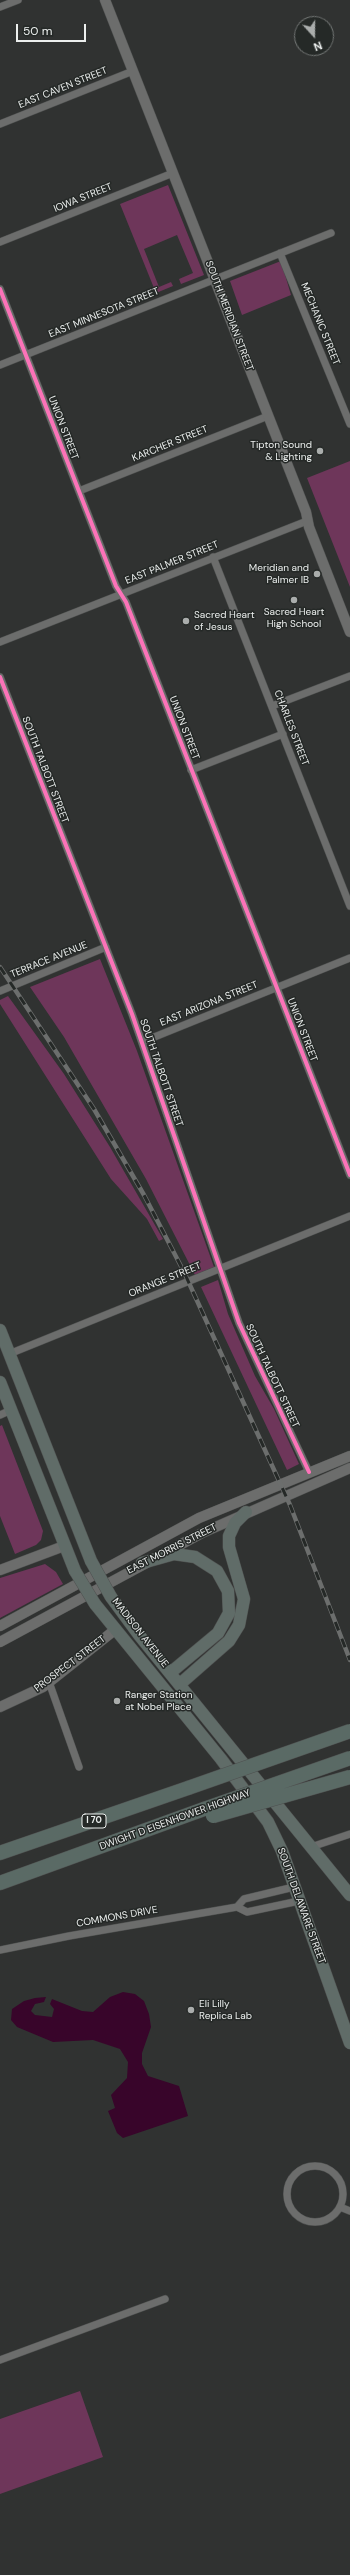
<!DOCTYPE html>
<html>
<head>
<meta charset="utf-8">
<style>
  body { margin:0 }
  #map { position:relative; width:350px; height:2575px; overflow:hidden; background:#303231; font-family:"DM Sans",sans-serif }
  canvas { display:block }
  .north { position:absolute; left:294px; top:16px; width:40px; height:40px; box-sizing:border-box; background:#252927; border:1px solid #757877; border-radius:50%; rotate:159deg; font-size:11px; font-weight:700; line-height:16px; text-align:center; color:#ecefee }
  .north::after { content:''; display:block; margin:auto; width:14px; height:18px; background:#aaadac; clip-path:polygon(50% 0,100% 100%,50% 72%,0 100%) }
  .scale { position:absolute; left:16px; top:24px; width:70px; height:18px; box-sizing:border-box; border:2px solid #ecefee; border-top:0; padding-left:5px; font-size:12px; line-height:14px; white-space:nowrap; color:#ecefee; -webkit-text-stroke:3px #252927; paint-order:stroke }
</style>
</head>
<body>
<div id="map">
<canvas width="350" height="2575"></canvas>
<div class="north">N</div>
<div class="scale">50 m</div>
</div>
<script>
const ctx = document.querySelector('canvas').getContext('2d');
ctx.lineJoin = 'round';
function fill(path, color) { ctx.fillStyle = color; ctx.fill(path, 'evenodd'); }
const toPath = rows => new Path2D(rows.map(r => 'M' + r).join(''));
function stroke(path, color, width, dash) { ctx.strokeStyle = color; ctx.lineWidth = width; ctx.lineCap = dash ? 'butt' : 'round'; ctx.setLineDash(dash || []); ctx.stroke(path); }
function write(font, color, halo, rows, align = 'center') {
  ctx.font = font + ' "DM Sans",sans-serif'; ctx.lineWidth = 3; ctx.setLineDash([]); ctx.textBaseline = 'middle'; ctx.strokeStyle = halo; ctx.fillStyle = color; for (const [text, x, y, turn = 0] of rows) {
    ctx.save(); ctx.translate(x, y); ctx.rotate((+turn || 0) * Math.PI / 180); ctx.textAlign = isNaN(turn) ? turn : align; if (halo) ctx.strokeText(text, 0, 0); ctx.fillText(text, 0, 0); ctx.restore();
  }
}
fill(toPath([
  [168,185,204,275,181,284,179,279,193,273,177,235,144,249,159,287,171,282,173,286,156,293,120,204],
  [281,261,291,295,242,315,230,281],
  [350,461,350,587,307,478],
  [100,959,137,1051,214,1267,195,1275,146,1179,64,1037,30,987],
  [8,996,64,1074,110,1147,163,1239,159,1241,147,1219,111,1179,0,1004,0,1000],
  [218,1280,228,1314,255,1376,274,1409,299,1464,287,1470,201,1287],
  [2,1425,43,1531,41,1540,36,1545,15,1554,0,1516,0,1426],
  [45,1564,56,1572,63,1584,0,1618,0,1578],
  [80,2391,103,2457,0,2494,0,2419]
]), '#6e365a');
fill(toPath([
  [123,1992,135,1994,144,2001,149,2014,151,2027,142,2053,142,2064,148,2076,179,2086,188,2116,123,2138,117,2133,108,2111,115,2108,111,2095,127,2078,128,2062,120,2049,93,2040,53,2042,17,2027,11,2020,12,2009,24,2001,35,1998,46,1997,44,2002,35,2004,31,2011,35,2015,52,2017,54,2009,50,2004,52,1999,82,2011,93,2012,110,1997]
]), '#38052a');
const minor = toPath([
  [0,7,18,0],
  [0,124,133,71],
  [0,242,173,173],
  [280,253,350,424],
  [0,289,116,586,126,602,350,1175],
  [0,365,331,233],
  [79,491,268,416],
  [213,557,350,906],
  [0,642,307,521],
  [0,677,132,1014,239,1323,309,1472],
  [272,706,350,676],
  [191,770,283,734],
  [0,991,106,947],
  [142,1042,350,958],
  [9,1354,350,1216],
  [0,1415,11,1410],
  [49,1682,79,1767],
  [311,1847,350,1834],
  [237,1907,247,1912,299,1901],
  [237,1907,244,1899,294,1887],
  [0,1950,69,1936,237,1907],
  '287 2194a28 28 0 1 1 56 0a28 28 0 1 1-56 0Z',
  [340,2207,350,2211],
  [0,2360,165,2299]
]);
const secondary = toPath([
  [105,0,306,512,309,527,350,632],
  [0,1570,64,1546],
  [0,1626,199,1518,350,1456],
  [0,1642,202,1533,350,1468],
  [0,1707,43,1687,116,1629]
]);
const primary = toPath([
  [0,1330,91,1561],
  [0,1382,75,1571],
  [142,1563,174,1554,195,1557,217,1571,228,1591,229,1613,218,1633,170,1673],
  [111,1597,139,1635,350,1895],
  [95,1604,221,1759,268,1822,282,1851,350,2043],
  [180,1684,229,1641,239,1625,244,1599,229,1547,229,1536,235,1523,246,1512]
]);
const motorway = toPath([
  [0,1853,188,1788],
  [0,1883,204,1809]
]);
stroke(minor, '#4f5150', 8);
stroke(secondary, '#4f5150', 11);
stroke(primary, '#4f5150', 13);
stroke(motorway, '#4f5150', 15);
stroke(minor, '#6c6d6c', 7);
stroke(secondary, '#6c6d6c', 10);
stroke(primary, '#606c68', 12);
stroke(motorway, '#5a6a65', 14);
const rail = toPath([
  [0,967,94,1109,144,1195,184,1272,290,1505,350,1660]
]);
stroke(rail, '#6c6e6d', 4.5);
stroke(rail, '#252927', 3, [9]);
const primaryBridge = toPath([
  [91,1561,111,1597],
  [75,1571,95,1604]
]);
const motorwayBridge = toPath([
  [188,1788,350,1731],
  [204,1809,350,1758],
  [213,1816,350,1777]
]);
stroke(primaryBridge, '#4f5150', 13, []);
stroke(motorwayBridge, '#4f5150', 15, []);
stroke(primaryBridge, '#606c68', 12);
stroke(motorwayBridge, '#5a6a65', 14);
stroke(toPath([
  [0,289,116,586,126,602,350,1175],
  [0,677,132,1014,239,1323,309,1472]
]), '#fb73b8', 4);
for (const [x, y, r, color] of [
  [320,451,4,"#aaadac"],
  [317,574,4,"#aaadac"],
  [294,600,4,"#aaadac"],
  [186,621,4,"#aaadac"],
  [117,1701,4,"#aaadac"],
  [191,2010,4,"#aaadac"]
]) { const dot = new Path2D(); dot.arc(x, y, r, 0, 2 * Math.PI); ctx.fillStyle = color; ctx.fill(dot); stroke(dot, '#252927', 1.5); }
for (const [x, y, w] of [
  [94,1821,24]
]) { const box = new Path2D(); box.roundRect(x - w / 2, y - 7, w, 14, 3); ctx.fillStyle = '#252927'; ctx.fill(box); stroke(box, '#ecefee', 1); }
write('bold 9px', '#ecefee', null, [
  ["I 70",94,1821]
]);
write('10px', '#ecefee', '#252927', [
  ["EAST CAVEN STREET",63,88,-22],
  ["IOWA STREET",83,198,-22],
  ["EAST MINNESOTA STREET",104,313,-22],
  ["SOUTH MERIDIAN STREET",229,316,69],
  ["MECHANIC STREET",320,324,68],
  ["UNION STREET",63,428,69],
  ["KARCHER STREET",170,444,-22],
  ["EAST PALMER STREET",172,563,-22],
  ["UNION STREET",184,728,69],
  ["CHARLES STREET",291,728,69],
  ["SOUTH TALBOTT STREET",45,770,69],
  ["TERRACE AVENUE",49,960,-22],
  ["EAST ARIZONA STREET",209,1004,-22],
  ["UNION STREET",302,1030,69],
  ["SOUTH TALBOTT STREET",161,1073,71],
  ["ORANGE STREET",165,1280,-22],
  ["SOUTH TALBOTT STREET",272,1376,65],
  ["EAST MORRIS STREET",172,1549,-27],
  ["MADISON AVENUE",140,1633,52],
  ["PROSPECT STREET",70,1664,-37],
  ["DWIGHT D EISENHOWER HIGHWAY",175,1820,-20],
  ["SOUTH DELAWARE STREET",301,1906,70],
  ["COMMONS DRIVE",117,1917,-10]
]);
write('10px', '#ecefee', '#252927', [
  ["Tipton Sound",312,445,"right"],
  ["& Lighting",312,457,"right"],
  ["Meridian and",309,568,"right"],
  ["Palmer IB",309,580,"right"],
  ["Sacred Heart",294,612,"center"],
  ["High School",294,624,"center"],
  ["Sacred Heart",194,615],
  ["of Jesus",194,627],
  ["Ranger Station",125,1695],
  ["at Nobel Place",125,1707],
  ["Eli Lilly",199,2004],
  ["Replica Lab",199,2016]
], 'left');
</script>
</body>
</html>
